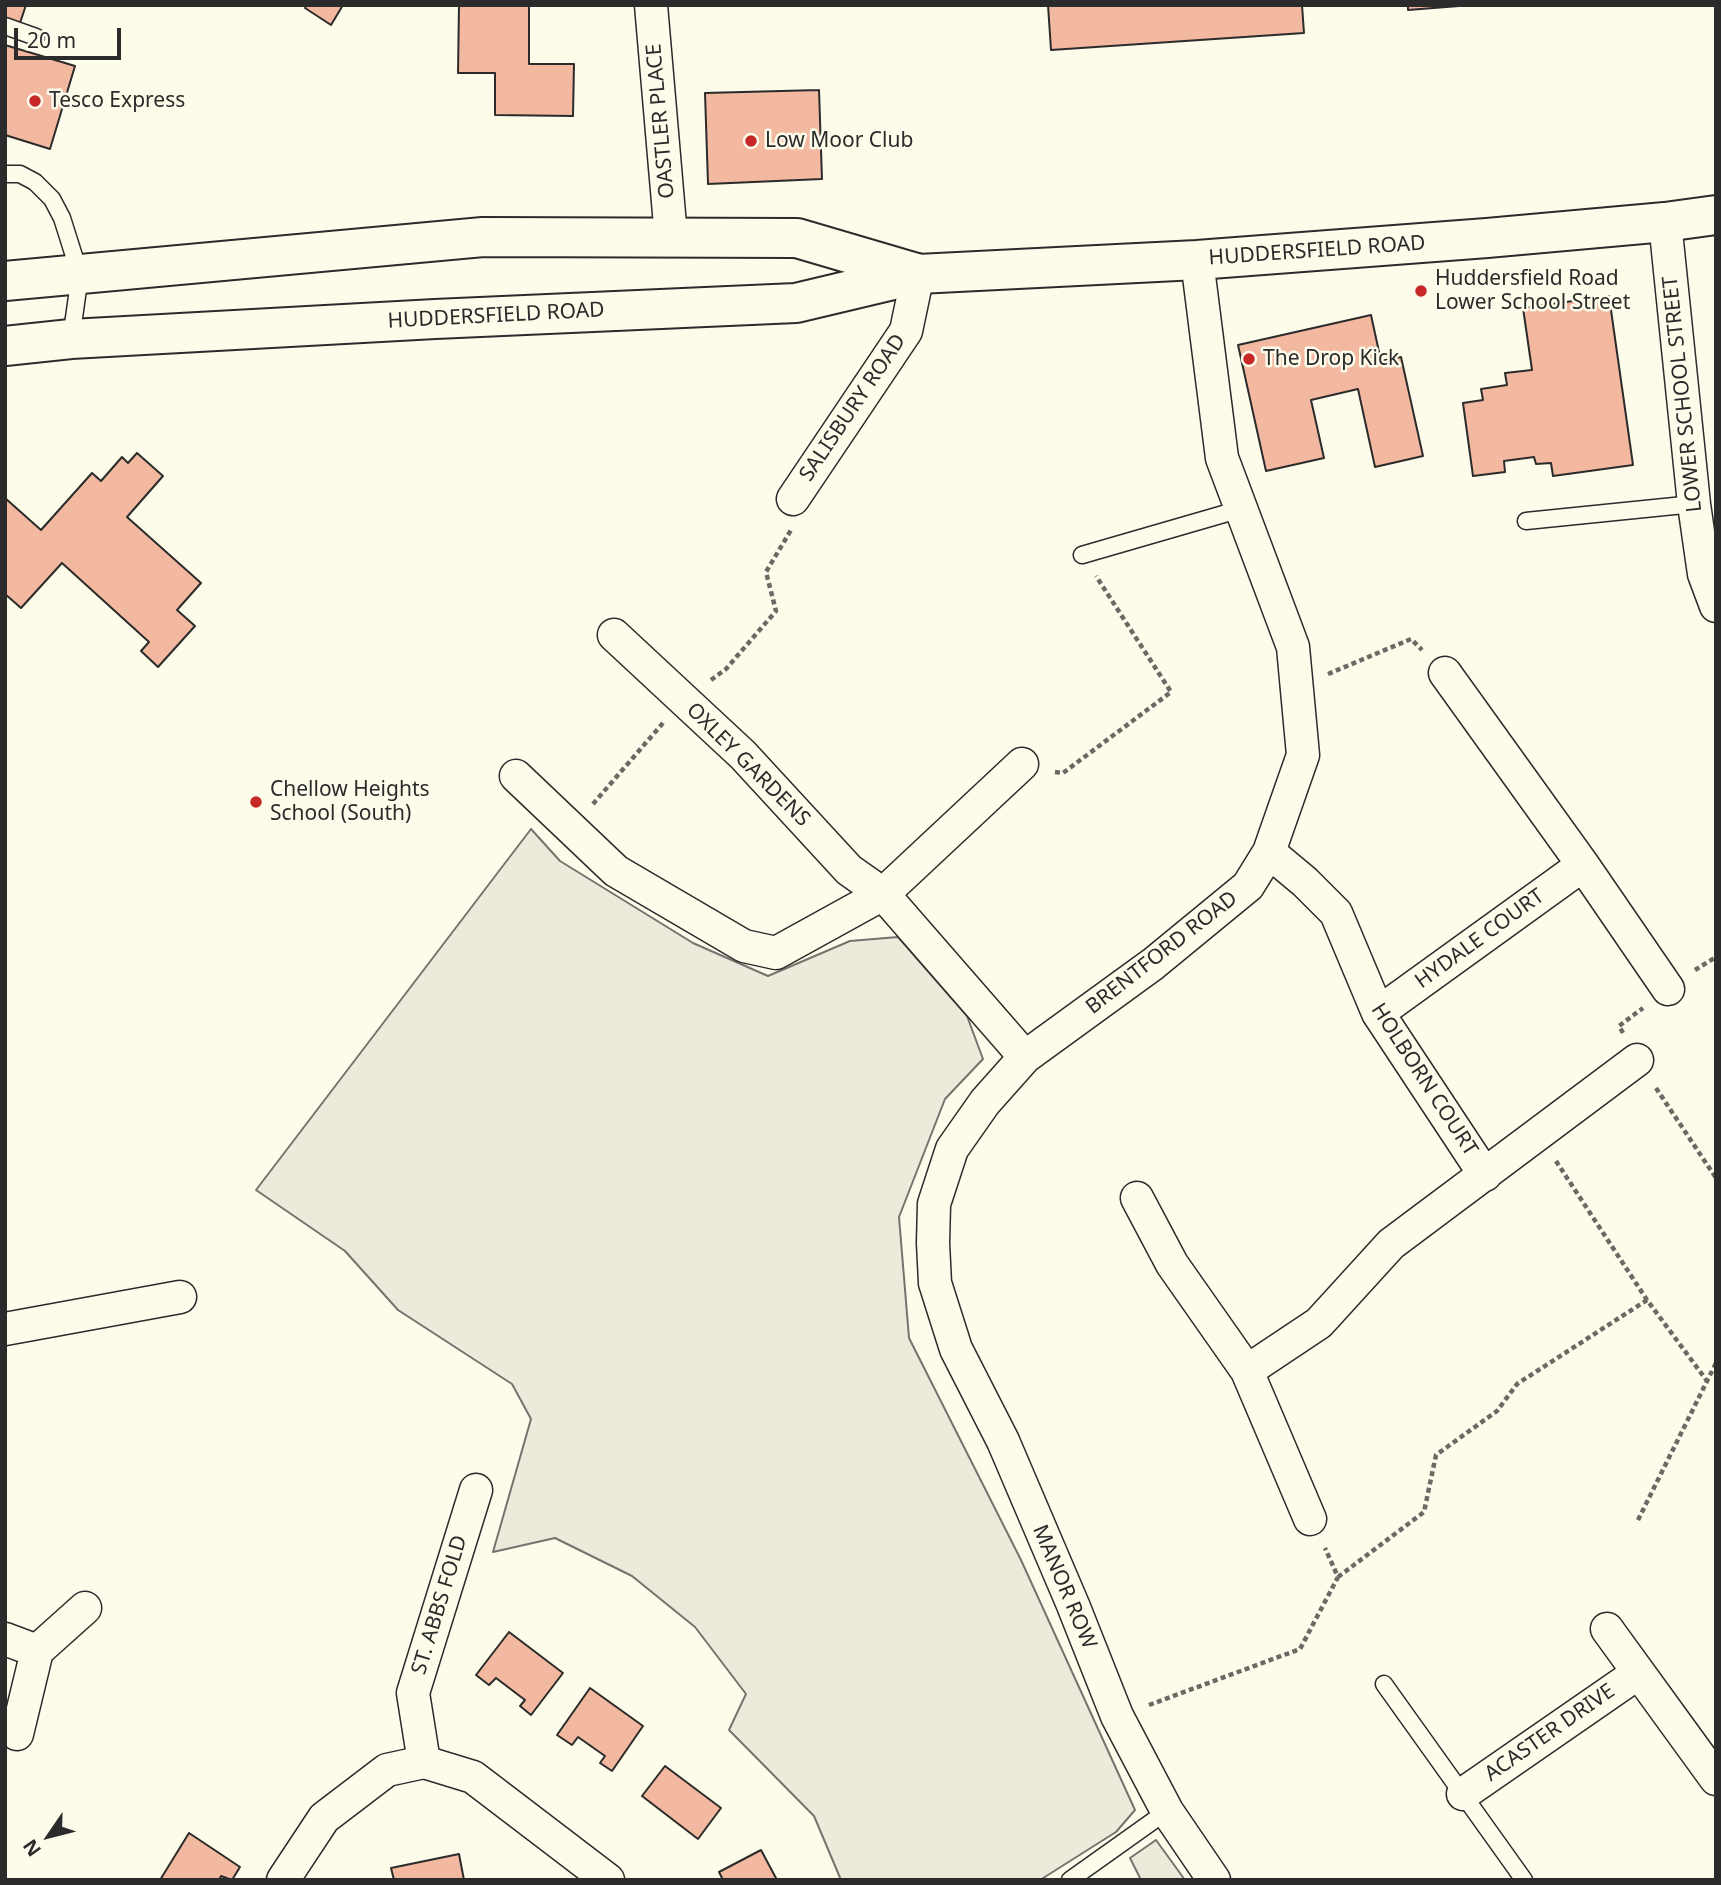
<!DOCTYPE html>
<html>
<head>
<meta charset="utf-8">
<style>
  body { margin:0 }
  #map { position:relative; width:1721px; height:1885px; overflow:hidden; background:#fdfbea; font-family:"Noto Sans",sans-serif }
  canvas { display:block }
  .frame { position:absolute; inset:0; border:7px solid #2b2b2b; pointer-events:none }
  .north { position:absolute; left:14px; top:1801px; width:70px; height:70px; -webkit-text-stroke:5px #fdfbea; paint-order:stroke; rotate:235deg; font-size:19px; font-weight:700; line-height:28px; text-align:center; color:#2b2b2b }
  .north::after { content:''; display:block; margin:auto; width:24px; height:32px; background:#2b2b2b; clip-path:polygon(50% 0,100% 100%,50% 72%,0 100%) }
  .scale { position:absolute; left:14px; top:28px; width:107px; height:32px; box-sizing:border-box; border:4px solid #2b2b2b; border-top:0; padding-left:9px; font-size:21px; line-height:24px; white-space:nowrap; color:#2b2b2b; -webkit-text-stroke:5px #fdfbea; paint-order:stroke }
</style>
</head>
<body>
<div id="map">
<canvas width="1721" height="1885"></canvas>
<div class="frame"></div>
<div class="north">N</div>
<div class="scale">20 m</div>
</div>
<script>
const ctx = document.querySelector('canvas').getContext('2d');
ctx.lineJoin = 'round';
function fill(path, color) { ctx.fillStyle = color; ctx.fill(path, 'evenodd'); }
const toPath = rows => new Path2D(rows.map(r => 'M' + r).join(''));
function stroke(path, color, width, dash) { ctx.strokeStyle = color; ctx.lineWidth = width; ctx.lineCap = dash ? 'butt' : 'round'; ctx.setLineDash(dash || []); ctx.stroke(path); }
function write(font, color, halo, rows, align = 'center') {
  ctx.font = font + ' "Noto Sans",sans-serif'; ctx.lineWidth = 5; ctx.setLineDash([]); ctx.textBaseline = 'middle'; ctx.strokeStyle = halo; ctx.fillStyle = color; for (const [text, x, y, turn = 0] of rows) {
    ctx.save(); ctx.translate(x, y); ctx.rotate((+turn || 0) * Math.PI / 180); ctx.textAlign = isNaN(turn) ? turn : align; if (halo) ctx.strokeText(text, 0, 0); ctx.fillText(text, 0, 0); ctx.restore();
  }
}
const green = toPath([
  [531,829,560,861,693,943,768,976,850,941,898,937,967,1016,983,1059,945,1099,899,1217,909,1338,1021,1560,1135,1810,1116,1832,1040,1880,841,1880,814,1816,729,1730,746,1694,695,1627,632,1576,555,1538,493,1552,531,1419,512,1384,398,1310,345,1251,256,1190,531,829],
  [1156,1840,1185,1880,1141,1880,1130,1858,1156,1840]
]);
fill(green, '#ecebdb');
stroke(green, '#74746e', 2);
const building = toPath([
  [5,5,26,5,20,23,5,19,5,5],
  [307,5,343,5,331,25,305,8,307,5],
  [459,5,529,5,529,64,574,64,573,116,495,115,495,73,458,73,459,5],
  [1048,5,1302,5,1304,33,1051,50,1048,5],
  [1408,5,1472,5,1408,10,1408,5],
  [5,45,75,66,50,149,5,135,5,45],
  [819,90,822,179,708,184,705,93,819,90],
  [1609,296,1633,465,1553,476,1551,463,1536,464,1534,457,1504,461,1505,472,1473,476,1463,403,1483,400,1481,389,1507,385,1505,373,1532,370,1523,308,1609,296],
  [1371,315,1381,361,1401,357,1423,456,1375,467,1358,389,1311,400,1324,458,1266,471,1238,345,1371,315],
  [137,453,163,476,127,517,201,583,177,610,195,626,158,667,141,651,149,642,62,563,21,608,5,594,5,498,41,530,92,473,101,481,122,457,128,463,137,453],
  [509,1632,563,1673,531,1715,520,1706,525,1700,496,1678,489,1685,476,1675,509,1632],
  [590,1688,643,1726,612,1771,600,1763,605,1756,578,1737,572,1745,557,1735,590,1688],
  [665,1766,721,1808,698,1839,642,1796,665,1766],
  [189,1833,240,1867,232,1880,221,1876,219,1880,160,1880,189,1833],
  [761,1850,777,1880,723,1880,719,1872,761,1850],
  [459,1854,464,1880,394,1880,391,1868,459,1854]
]);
fill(building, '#f2b8a0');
stroke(building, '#2b2b2b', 2);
const lane = toPath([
  [5,26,36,37],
  [5,174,20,174,35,182,52,199,62,218,80,275,71,339],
  [1526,521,1694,504],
  [1082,555,1241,509],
  [1384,1684,1524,1880],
  [1070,1880,1167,1811]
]);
const street = toPath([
  [651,5,671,237],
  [1665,222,1694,504,1704,574,1716,606],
  [1197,260,1222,458,1293,647,1303,755,1269,852,1248,886,1153,964,1025,1057,985,1102,952,1149,934,1204,933,1243,935,1283,956,1349,1003,1441,1073,1605,1117,1716,1167,1811,1214,1880],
  [793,499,906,331,918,274],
  [614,635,743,755,849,870,883,894,1025,1057],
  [1445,673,1583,865,1668,989],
  [516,776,616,871,744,946,776,953,883,894,1022,764],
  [1269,852,1305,882,1336,913,1378,1013,1485,1175],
  [1378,1013,1583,865],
  [1137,1198,1172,1264,1247,1371,1310,1519],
  [5,1329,180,1297],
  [1247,1371,1319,1323,1391,1244,1637,1060],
  [1607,1629,1716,1779],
  [5,1639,37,1651],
  [17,1734,37,1651,85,1608],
  [424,1762,413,1693,476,1490],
  [1463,1794,1638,1673],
  [283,1880,324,1818,387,1770,424,1762,473,1777,608,1880]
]);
const primary = toPath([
  [5,281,483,237,797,238,916,273],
  [5,346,71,339,435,319,796,303,918,274,1197,260,1487,238,1665,222,1716,215]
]);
stroke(lane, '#2b2b2b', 19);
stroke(street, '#2b2b2b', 35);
stroke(primary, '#2b2b2b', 42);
stroke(toPath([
  [1328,674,1411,639,1422,650],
  [711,680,726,669,776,611,766,572,791,530],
  [1055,772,1063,773,1171,692,1096,576],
  [593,804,663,723],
  [1695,970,1716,957],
  [1623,1033,1619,1026,1643,1008],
  [1656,1088,1716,1178],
  [1556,1161,1647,1300,1707,1381],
  [1638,1520,1716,1363],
  [1338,1577,1424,1512,1436,1455,1497,1411,1517,1384,1647,1300],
  [1149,1705,1300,1649,1338,1577,1325,1548]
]), '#6a6964', 4.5, [5, 3.5]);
stroke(lane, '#fdfbea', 16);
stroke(street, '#fdfbea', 32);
stroke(primary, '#fdfbea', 38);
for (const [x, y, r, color] of [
  [35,101,7,"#c62828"],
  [751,141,7,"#c62828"],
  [1421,291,7,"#c62828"],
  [1249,359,7,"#c62828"],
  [256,802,7,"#c62828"]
]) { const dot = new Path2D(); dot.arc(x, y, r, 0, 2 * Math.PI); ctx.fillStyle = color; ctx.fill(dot); stroke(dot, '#fdfbea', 2.5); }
write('21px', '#2b2b2b', '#fdfbea', [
  ["Tesco Express",49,101],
  ["Low Moor Club",765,141],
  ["Huddersfield Road",1435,279],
  ["Lower School Street",1435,303],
  ["The Drop Kick",1263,359],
  ["Chellow Heights",270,790],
  ["School (South)",270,814]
], 'left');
write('21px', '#2b2b2b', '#fdfbea', [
  ["OASTLER PLACE",661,121,-95],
  ["HUDDERSFIELD ROAD",1317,251,-4],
  ["HUDDERSFIELD ROAD",496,316,-3],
  ["LOWER SCHOOL STREET",1683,394,-96],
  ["SALISBURY ROAD",853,408,-56],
  ["OXLEY GARDENS",748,765,45],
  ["HYDALE COURT",1480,939,-36],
  ["BRENTFORD ROAD",1162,953,-38],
  ["HOLBORN COURT",1424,1080,57],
  ["MANOR ROW",1064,1587,67],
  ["ST. ABBS FOLD",440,1605,-73],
  ["ACASTER DRIVE",1550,1733,-35]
]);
</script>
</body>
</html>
